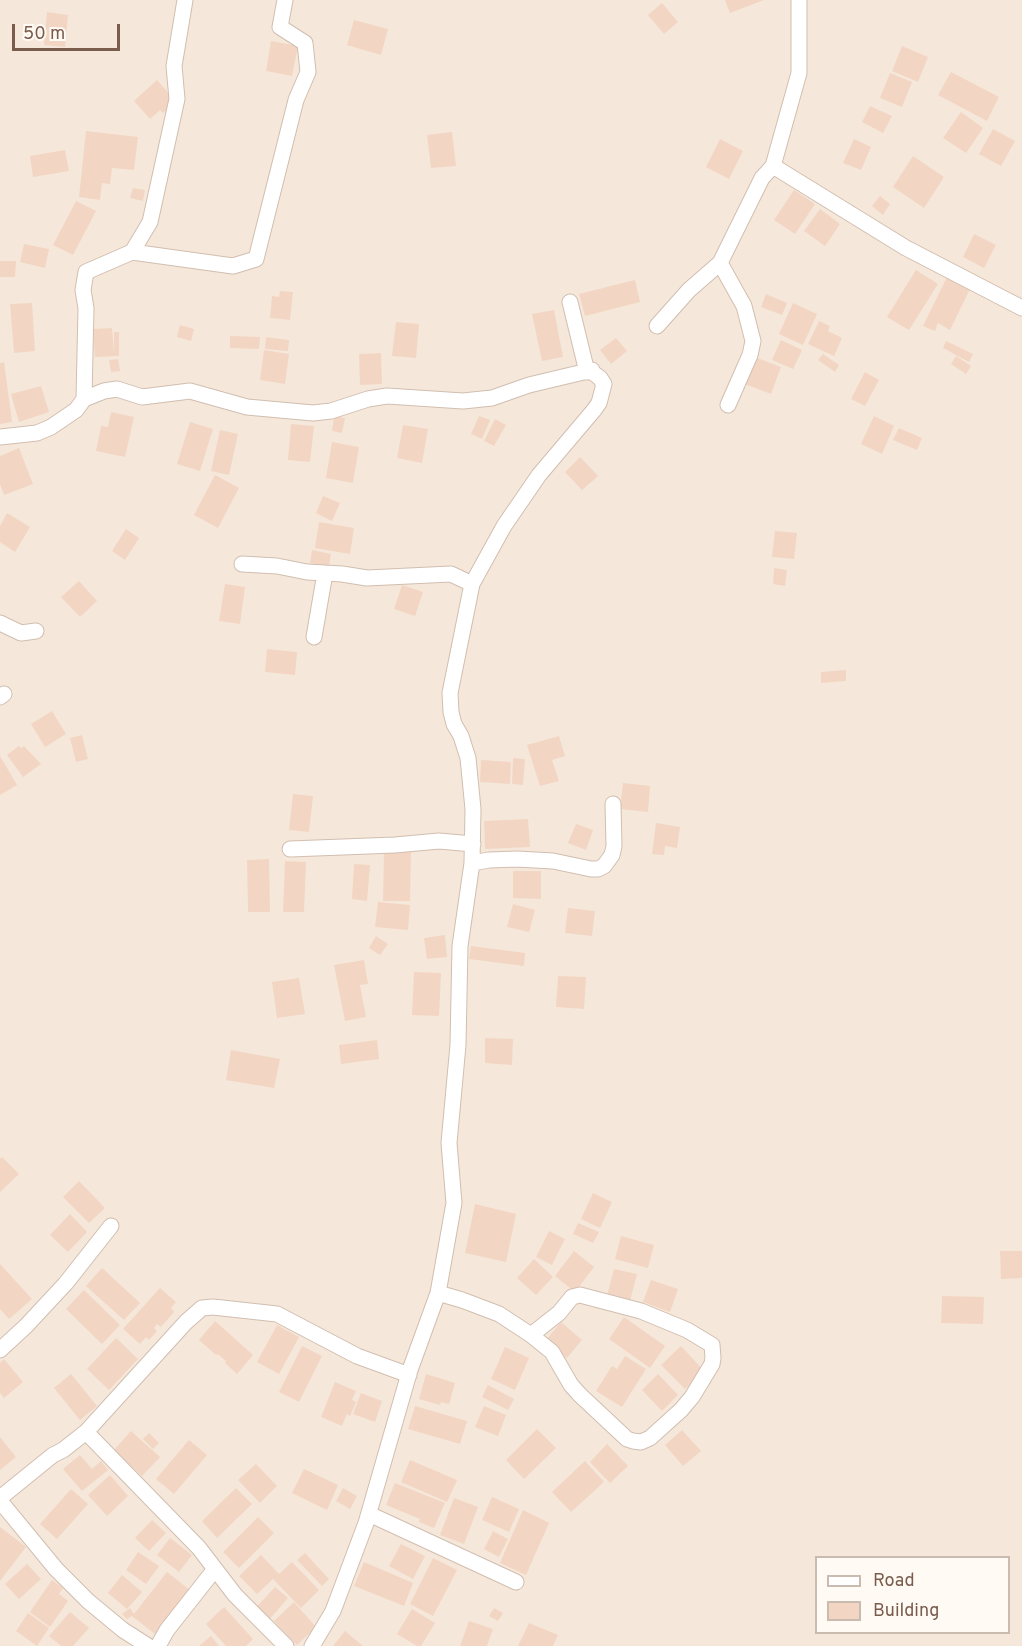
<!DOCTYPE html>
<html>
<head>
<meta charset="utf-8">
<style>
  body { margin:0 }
  #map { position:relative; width:1022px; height:1646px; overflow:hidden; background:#fdf6ec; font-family:Overpass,sans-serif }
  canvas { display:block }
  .legend { position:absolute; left:815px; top:1556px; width:195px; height:78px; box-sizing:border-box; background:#fffaf3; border:2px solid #cabbb1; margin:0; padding:8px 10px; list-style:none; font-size:18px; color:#7a5c4d }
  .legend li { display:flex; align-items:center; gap:12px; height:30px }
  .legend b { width:30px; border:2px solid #cabbb1 }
  .scale { position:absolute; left:12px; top:24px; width:108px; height:27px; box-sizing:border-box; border:3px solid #7a5c4d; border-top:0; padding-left:8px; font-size:18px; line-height:21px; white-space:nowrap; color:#7a5c4d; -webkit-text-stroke:4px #fffaf3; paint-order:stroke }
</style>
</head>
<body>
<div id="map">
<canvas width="1022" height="1646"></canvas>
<ul class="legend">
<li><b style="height:8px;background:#fff"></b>Road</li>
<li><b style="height:16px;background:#f3d5c3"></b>Building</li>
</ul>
<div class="scale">50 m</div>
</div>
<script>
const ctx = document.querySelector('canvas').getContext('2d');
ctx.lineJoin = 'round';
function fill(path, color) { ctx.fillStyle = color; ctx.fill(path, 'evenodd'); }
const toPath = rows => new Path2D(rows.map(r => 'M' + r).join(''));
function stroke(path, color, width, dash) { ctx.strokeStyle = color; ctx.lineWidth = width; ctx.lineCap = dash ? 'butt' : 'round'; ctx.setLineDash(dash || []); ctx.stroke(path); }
fill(toPath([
  [0,0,1022,0,1022,1646,0,1646],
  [816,1558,1008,1558,1008,1632,816,1632]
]), '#f5e8da');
fill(toPath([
  [725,0,764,0,730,13],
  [662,3,678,22,664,34,648,15],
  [47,12,68,15,65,47,44,45],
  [354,20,388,29,381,55,347,45],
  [271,41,298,46,292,76,266,71],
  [902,46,928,57,918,82,892,71],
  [951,72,999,97,987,121,938,95],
  [890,73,912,82,902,107,880,98],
  [157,80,173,98,172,106,163,113,160,110,150,119,134,101],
  [870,106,892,116,883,133,862,122],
  [961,112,983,128,966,153,943,138],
  [993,129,1015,141,1001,166,979,154],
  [86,131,138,137,134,170,112,168,110,184,102,183,100,200,79,197],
  [452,132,456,166,431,168,427,135],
  [720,139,743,151,729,179,706,167],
  [854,139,871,147,861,170,843,163],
  [65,150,69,171,33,177,30,156],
  [913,156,944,177,924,208,893,187],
  [133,188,145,190,143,201,130,198],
  [794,190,815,204,795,234,774,220],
  [880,196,890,204,883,215,872,206],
  [76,201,96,211,73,255,53,245],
  [820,209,840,224,825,246,804,231],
  [974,234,996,245,984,268,963,257],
  [24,244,49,249,45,268,20,262],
  [0,261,16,261,15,277,0,277],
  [916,270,938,284,909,330,887,317],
  [947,277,970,289,950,330,938,323,935,331,923,326],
  [635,280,640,302,585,316,579,294],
  [280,291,293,292,290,320,270,318,272,296,279,297],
  [766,294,787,303,782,315,761,307],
  [32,303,35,351,14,353,10,304],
  [793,303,817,314,803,345,779,334],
  [554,310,563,357,542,361,532,314],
  [819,321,830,326,828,331,842,338,834,356,808,344],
  [396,322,419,324,416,358,392,356],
  [180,325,194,329,191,341,177,337],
  [112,328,114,353,114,332,119,332,119,356,95,357,93,329],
  [230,336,260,337,259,349,230,348],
  [266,337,289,340,288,351,265,349],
  [616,338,627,351,611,364,600,350],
  [781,340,802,350,793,369,772,360],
  [946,341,973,354,969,362,943,348],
  [264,350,289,354,285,384,260,380],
  [381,353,382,384,360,385,359,354],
  [823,354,839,365,835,372,818,360],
  [752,356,781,367,771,394,742,383],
  [956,356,971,366,966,374,951,364],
  [118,359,120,371,111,372,109,360],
  [4,362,12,422,0,424,0,363],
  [865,372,879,380,865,406,851,399],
  [41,386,49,412,19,422,11,394],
  [111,412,134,417,125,457,96,451,101,426,108,427],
  [334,416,345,418,342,433,332,431],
  [479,416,490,420,482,439,471,434],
  [874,416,894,426,882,454,861,444],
  [495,419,506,425,494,446,484,441],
  [190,422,213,429,200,471,177,464],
  [291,424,314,426,310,462,288,460],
  [403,425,428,429,422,463,397,458],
  [899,428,922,438,917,450,893,440],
  [220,430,238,434,229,475,211,471],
  [332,442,359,447,353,483,326,478],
  [19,448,33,484,4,495,0,484,0,456],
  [580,457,598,476,582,490,565,472],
  [215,475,239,488,218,528,194,515],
  [323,496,340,503,332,521,316,513],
  [7,513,30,527,15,552,0,542,0,526],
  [319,522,354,528,350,554,315,548],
  [126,529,139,538,125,560,112,551],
  [775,531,797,533,794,559,772,557],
  [312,550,331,554,329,566,310,563],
  [774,568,787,570,785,586,773,584],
  [79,581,97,601,80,617,61,597],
  [225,584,245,587,240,624,219,621],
  [402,585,423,592,415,616,394,609],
  [267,649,297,652,295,675,265,672],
  [846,670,846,681,821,683,821,672],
  [52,711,66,734,45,747,31,724],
  [82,735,88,759,76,762,70,738],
  [559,736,565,756,552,760,559,781,540,786,527,745],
  [19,746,21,748,24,746,41,764,23,777,7,755],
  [0,756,17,785,0,795],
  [513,758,525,759,523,785,512,784],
  [481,760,511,762,510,784,480,782],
  [623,783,650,786,648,812,620,809],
  [293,794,313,796,309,832,289,830],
  [528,819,530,847,485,849,484,821],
  [656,823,680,827,677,848,665,846,664,855,652,854],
  [576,824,593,830,586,850,568,843],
  [384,851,411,852,410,901,383,901],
  [269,859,270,912,248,912,247,860],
  [285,861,306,862,304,912,283,912],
  [354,864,370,865,367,901,352,899],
  [513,871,541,871,541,899,513,898],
  [378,902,410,905,408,930,375,927],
  [513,904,535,910,529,932,507,927],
  [568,908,595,911,592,936,565,933],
  [445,935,447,957,427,959,424,938],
  [376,936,388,944,380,955,369,948],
  [471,946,525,953,524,966,469,959],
  [364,960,368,984,360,985,366,1017,345,1021,334,965],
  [414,972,441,973,439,1016,412,1015],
  [558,976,586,977,584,1009,556,1007],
  [299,978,305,1014,277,1018,272,982],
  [485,1038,513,1039,512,1065,485,1063],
  [377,1040,379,1059,341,1064,339,1045],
  [231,1050,280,1059,274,1088,226,1080],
  [2,1157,19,1174,0,1192,0,1159],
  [79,1181,105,1208,89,1223,63,1197],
  [593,1193,612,1202,600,1228,581,1219],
  [475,1204,516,1214,506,1262,465,1253],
  [70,1214,87,1232,68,1252,50,1235],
  [578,1223,599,1232,593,1243,573,1234],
  [549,1231,565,1239,552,1265,536,1257],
  [621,1236,654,1245,648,1268,615,1259],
  [574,1251,594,1267,575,1292,555,1276],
  [1000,1251,1022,1251,1022,1278,1001,1279],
  [534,1259,553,1277,536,1295,517,1278],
  [0,1264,32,1299,9,1319,0,1309],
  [102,1268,140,1303,124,1320,86,1286],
  [614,1269,637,1274,630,1301,607,1296],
  [651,1280,678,1289,670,1312,643,1302],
  [160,1288,176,1302,171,1308,174,1312,161,1327,157,1324,154,1328,157,1331,149,1340,146,1337,140,1344,123,1329],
  [84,1290,120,1325,102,1344,66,1309],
  [942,1296,984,1297,983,1324,941,1323],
  [624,1317,665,1346,650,1368,609,1339],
  [215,1321,253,1355,237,1374,225,1363,226,1361,218,1354,216,1355,199,1340],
  [561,1322,582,1340,567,1358,546,1340],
  [277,1325,299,1337,279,1374,257,1362],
  [116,1338,138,1359,109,1390,87,1369],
  [302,1346,322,1356,299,1402,279,1392],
  [681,1346,704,1371,685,1389,661,1365],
  [505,1347,529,1358,515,1390,491,1379],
  [625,1356,646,1369,622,1407,596,1391,612,1366,617,1369],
  [4,1359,23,1382,4,1398,0,1393,0,1363],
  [71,1374,97,1406,80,1420,54,1388],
  [426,1374,455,1383,449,1404,441,1402,440,1405,419,1399],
  [658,1374,678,1395,662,1411,642,1390],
  [335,1382,356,1391,352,1400,356,1402,350,1416,347,1414,342,1426,321,1417],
  [488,1385,514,1399,508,1410,482,1397],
  [361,1393,382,1401,375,1422,353,1414],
  [415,1406,467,1421,460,1444,408,1429],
  [484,1406,506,1415,498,1436,475,1427],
  [537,1429,556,1448,524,1479,506,1460],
  [682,1430,701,1451,683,1466,665,1445],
  [131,1431,160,1457,142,1476,114,1450],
  [149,1433,159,1443,153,1449,143,1439],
  [0,1437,16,1457,0,1470],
  [189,1440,207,1455,174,1494,156,1479],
  [607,1444,628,1466,610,1483,590,1462],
  [80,1455,92,1469,101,1461,108,1470,82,1491,63,1469],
  [410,1460,457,1480,447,1502,401,1482],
  [585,1461,604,1482,571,1512,552,1492],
  [256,1464,277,1486,260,1503,238,1480],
  [304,1469,338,1485,327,1510,292,1493],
  [110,1475,128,1496,107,1516,88,1495],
  [395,1483,445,1503,434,1528,419,1522,420,1519,386,1505],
  [236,1488,252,1504,217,1538,202,1521],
  [343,1488,357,1496,350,1509,336,1501],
  [71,1489,88,1504,57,1539,40,1524],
  [492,1497,519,1509,509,1532,482,1520],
  [454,1498,478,1507,464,1544,440,1535],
  [523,1510,549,1523,526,1575,500,1563],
  [258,1517,274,1533,239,1568,223,1552],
  [152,1520,166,1533,149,1551,135,1538],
  [0,1527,26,1547,0,1581],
  [493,1531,508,1539,499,1557,484,1549],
  [170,1538,192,1555,179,1572,157,1555],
  [401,1544,425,1556,413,1579,389,1566],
  [138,1552,159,1566,146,1584,126,1570],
  [305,1553,329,1579,322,1586,297,1560],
  [261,1555,279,1574,292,1562,319,1590,301,1608,273,1579,257,1594,239,1576],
  [433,1558,457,1570,433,1616,410,1604],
  [364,1562,413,1583,404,1606,354,1586],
  [27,1564,41,1579,19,1599,5,1584],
  [167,1572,190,1590,155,1634,132,1616,127,1619,122,1614,130,1608,134,1614],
  [122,1575,142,1592,127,1609,108,1593],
  [52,1580,63,1588,59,1594,68,1601,50,1627,30,1612],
  [275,1587,288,1598,267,1622,254,1610],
  [294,1602,316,1627,297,1645,274,1621],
  [224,1607,253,1639,246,1646,226,1646,206,1624],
  [494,1608,503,1613,498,1621,489,1616],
  [412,1609,435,1623,421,1646,417,1646,397,1634],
  [70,1612,89,1628,73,1646,61,1646,49,1636],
  [28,1613,49,1628,37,1646,16,1631],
  [469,1621,493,1629,487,1646,460,1646],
  [529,1623,558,1635,553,1646,518,1646],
  [345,1631,363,1646,333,1646],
  [211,1636,219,1646,199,1646]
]), '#f3d5c3');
const minor = toPath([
  [773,166,906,248,1022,308],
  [132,252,233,266,256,259,296,100,308,72,305,43,280,27,285,0],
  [720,263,744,306,753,341,750,355,728,405],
  [570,302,587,372],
  [657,326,689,290,720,263,762,178,773,166,799,73,799,0],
  [84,399,104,391,117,389,142,397,190,391,247,407,313,413,331,411,368,399,387,396,463,401,492,398,529,385,592,370,592,372,600,378,604,384,599,403,594,410,539,475,504,526,472,584,450,693,451,712,454,724,461,736,468,758,473,809,472,863,460,946,458,1045,449,1143,454,1203,438,1293,410,1370,366,1523,333,1611,312,1646],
  [0,437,37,433,51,427,76,410,84,399,86,308,83,290,86,272,132,252,150,222,177,99,174,66,185,0],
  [242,564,277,566,307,572,342,574,367,578,451,574,472,584],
  [0,623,21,633,36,631],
  [314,637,325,573],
  [0,697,4,694],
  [290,849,395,845,439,841,473,844],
  [472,863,489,860,517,859,553,861,591,869,598,869,604,866,612,855,614,846,613,804],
  [438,1293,462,1300,499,1314,531,1335,552,1352,571,1385,580,1395,627,1439,633,1441,641,1442,650,1438,681,1410,692,1397,712,1364,713,1358,712,1345,687,1330,641,1311,580,1295,572,1297,559,1313,531,1335],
  [0,1350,26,1326,66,1283,111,1226],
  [86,1432,186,1322,202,1308,213,1307,277,1314,357,1356,409,1375],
  [0,1498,53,1455,63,1450,86,1432,199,1548,235,1595,286,1646],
  [0,1501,56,1569,88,1601,123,1630,148,1646],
  [369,1514,516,1582],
  [158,1646,167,1630,215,1569]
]);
stroke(minor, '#d1beb0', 17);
stroke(minor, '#fff', 15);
</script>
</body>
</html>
